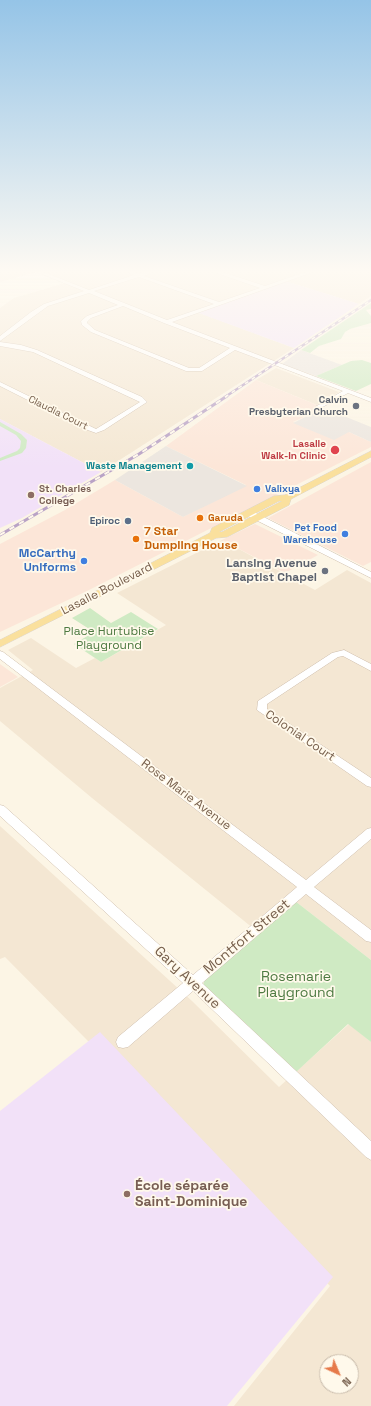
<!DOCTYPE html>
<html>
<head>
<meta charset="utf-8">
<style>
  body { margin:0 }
  #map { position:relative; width:371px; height:1406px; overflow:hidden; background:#fcf5e5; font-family:"Space Grotesk",sans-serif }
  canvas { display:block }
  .north { position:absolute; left:319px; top:1354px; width:40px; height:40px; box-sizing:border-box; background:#fff9eb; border:1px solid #c8bbab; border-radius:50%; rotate:136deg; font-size:11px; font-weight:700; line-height:16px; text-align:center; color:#755d4a }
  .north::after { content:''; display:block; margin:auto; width:14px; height:18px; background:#e67a4a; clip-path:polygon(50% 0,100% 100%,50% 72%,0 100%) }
</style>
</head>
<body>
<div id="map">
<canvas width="371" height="1406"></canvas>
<div class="north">N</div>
</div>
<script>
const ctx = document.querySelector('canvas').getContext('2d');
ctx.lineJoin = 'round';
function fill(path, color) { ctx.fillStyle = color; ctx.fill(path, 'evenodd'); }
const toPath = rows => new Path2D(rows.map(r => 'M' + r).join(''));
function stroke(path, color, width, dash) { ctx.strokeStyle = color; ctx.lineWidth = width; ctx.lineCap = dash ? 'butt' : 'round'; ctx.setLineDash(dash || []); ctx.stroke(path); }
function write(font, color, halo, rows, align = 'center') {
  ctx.font = font + ' "Space Grotesk",sans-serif'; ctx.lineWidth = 3.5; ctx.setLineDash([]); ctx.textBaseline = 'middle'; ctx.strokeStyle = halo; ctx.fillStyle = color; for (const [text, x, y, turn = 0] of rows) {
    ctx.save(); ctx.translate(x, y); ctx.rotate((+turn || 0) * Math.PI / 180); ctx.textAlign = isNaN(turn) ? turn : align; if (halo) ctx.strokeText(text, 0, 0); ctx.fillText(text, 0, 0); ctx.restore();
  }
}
fill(toPath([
  [0,271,371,271,371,296,359,304,285,281,197,312,294,348,101,472,0,419,0,308,14,298,65,283,37,272,0,282],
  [276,368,339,392,317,405,256,380],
  [222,540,315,590,347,570,371,583,371,960,295,901,259,933,92,798,0,721,0,688,33,670,8,650,31,638,76,668,95,658,101,662,166,625,117,593],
  [0,826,192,1001,279,1087,349,1024,371,1042,371,1406,234,1406,330,1286,5,957,0,959],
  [327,1362,351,1362,351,1386,327,1386]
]), '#f4e7d3');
fill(toPath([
  [256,380,324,408,293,422,349,432,371,442,371,447,89,590,0,632,0,544,65,510,115,480,183,517,246,485,166,446],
  [371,462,371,562,363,566,268,518],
  [255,524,318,555,285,573,222,540],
  [0,664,18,677,0,687]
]), '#fce6d8');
fill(toPath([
  [301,350,342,365,316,376,282,364],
  [324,408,371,427,371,442,349,432,334,440,293,423],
  [166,446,247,486,183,517,115,480]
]), '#ece6df');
fill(toPath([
  [285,281,359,304,294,348,196,312],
  [0,419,101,472,22,518,0,528],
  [100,1032,333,1277,227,1406,0,1406,0,1111]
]), '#f2e1f8');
fill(toPath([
  [371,303,371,309,366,310,371,316,371,323,350,329,345,332,341,339,319,346,310,353,301,350],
  [362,360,371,363,371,384,356,391,316,376,351,361],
  [0,422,21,434,27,440,26,448,22,453,0,461,0,458,17,451,20,448,21,441,16,435,0,426],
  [90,608,111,623,131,612,158,629,101,662,74,644,94,632,72,618],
  [295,901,371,960,371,1042,348,1024,295,1073,203,985,205,979]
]), '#cfeac3');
const minor = toPath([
  [34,271,41,271,89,290,134,275,124,271,132,271,139,274,147,271,155,271,144,276,219,302,260,288,211,271,219,271,265,286,308,271,316,271,172,322,371,398,371,402,348,393,319,409,315,409,315,407,343,391,235,350,202,371,186,371,91,332,82,325,81,321,87,316,118,305,89,293,48,306,0,341,0,336,31,312,44,304,84,291,34,271],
  [139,277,214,304,167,320,94,291,139,277],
  [123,306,164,323,230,348,199,368,189,368,95,330,87,323,87,322,91,318,123,306],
  [0,342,21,345,37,350,142,397,147,402,104,430,96,433,85,429,0,386,0,382,96,429,140,402,33,352,0,346,0,342],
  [248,512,254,512,371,572,371,578,248,516,248,512],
  [344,650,371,664,371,671,343,656,338,657,267,704,267,709,371,778,371,787,367,786,257,710,258,701,332,653,344,650],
  [0,651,3,652,306,880,367,829,371,828,371,839,314,887,371,930,371,942,366,941,306,894,202,983,371,1141,371,1160,366,1157,193,991,128,1047,123,1048,118,1047,116,1042,118,1037,183,983,0,816,0,805,4,806,193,975,297,887,0,659,0,651]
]);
const major = toPath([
  [371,451,371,457,291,499,289,505,227,537,216,538,0,647,0,640,210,533,212,528,274,496,285,495,371,451],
  [279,501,282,501,222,532,219,532,279,501]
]);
stroke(minor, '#cebdab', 1);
stroke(major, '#dbd5d0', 1);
fill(minor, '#fff');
fill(major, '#fae09d');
const railFar1 = toPath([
  [225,397,371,300]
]);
const rail = toPath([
  [0,535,139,454,227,396]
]);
stroke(railFar1, '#b9a3c6', 2.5);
stroke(rail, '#b9a3c6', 3);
stroke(railFar1, '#fff9eb', 1.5, [4]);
stroke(rail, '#fff9eb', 2, [5.5]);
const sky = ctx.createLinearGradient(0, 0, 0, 468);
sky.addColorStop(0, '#95c4e7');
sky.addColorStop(0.58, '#fefaf3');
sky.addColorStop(1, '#fefaf300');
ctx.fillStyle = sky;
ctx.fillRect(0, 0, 371, 468);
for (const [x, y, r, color] of [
  [356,406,4,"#6b7280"],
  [335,450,5,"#e0444e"],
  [190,466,4,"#0f9aa8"],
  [257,489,4,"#3f7fe0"],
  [31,495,4,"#8d6e63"],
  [200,518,4,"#e8710a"],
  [128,521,4,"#5c6f8a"],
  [345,534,4,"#3f7fe0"],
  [136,539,4,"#e8710a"],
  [84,561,4,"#3f7fe0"],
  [325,571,4,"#6b7280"],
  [127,1194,4,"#8d6e63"]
]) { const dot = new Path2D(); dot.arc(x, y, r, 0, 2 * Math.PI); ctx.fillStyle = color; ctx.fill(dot); stroke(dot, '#fff9eb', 1.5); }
write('bold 10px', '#5b616d', '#fff9eb', [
  ["Calvin",348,400],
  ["Presbyterian Church",348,412]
], 'right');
write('10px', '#755d4a', '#fff9eb', [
  ["Claudia Court",58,413,26]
]);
write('bold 10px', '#be3a42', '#fff9eb', [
  ["Lasalle",326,444],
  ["Walk-In Clinic",326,456]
], 'right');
write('bold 10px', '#0d838f', '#fff9eb', [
  ["Waste Management",182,466]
], 'right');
write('bold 10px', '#785e54', '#fff9eb', [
  ["St. Charles",39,489],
  ["College",39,501]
], 'left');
write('bold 10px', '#366cbe', '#fff9eb', [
  ["Valixya",265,489],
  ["Pet Food",337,528,"right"],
  ["Warehouse",337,540,"right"]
], 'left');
write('bold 10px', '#c56008', '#fff9eb', [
  ["Garuda",208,518]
], 'left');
write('bold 10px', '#4e5e75', '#fff9eb', [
  ["Epiroc",120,521]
], 'right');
write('bold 12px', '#c56008', '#fff9eb', [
  ["7 Star",144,532],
  ["Dumpling House",144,546]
], 'left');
write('bold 12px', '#366cbe', '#fff9eb', [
  ["McCarthy",76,554],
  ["Uniforms",76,568]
], 'right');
write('bold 12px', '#5b616d', '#fff9eb', [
  ["Lansing Avenue",317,564],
  ["Baptist Chapel",317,578]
], 'right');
write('12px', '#755d4a', '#fff9eb', [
  ["Lasalle Boulevard",107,589,-27],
  ["Colonial Court",300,736,34],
  ["Rose Marie Avenue",186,795,37]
]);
write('12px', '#4e7a42', '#fff9eb', [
  ["Place Hurtubise",109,632],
  ["Playground",109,646]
]);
write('14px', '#755d4a', '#fff9eb', [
  ["Montfort Street",247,937,-40],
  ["Gary Avenue",187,978,43]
]);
write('14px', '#4e7a42', '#fff9eb', [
  ["Rosemarie",296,977],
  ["Playground",296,993]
]);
write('bold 14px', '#785e54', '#fff9eb', [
  ["École séparée",135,1186],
  ["Saint-Dominique",135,1202]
], 'left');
</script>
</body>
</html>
